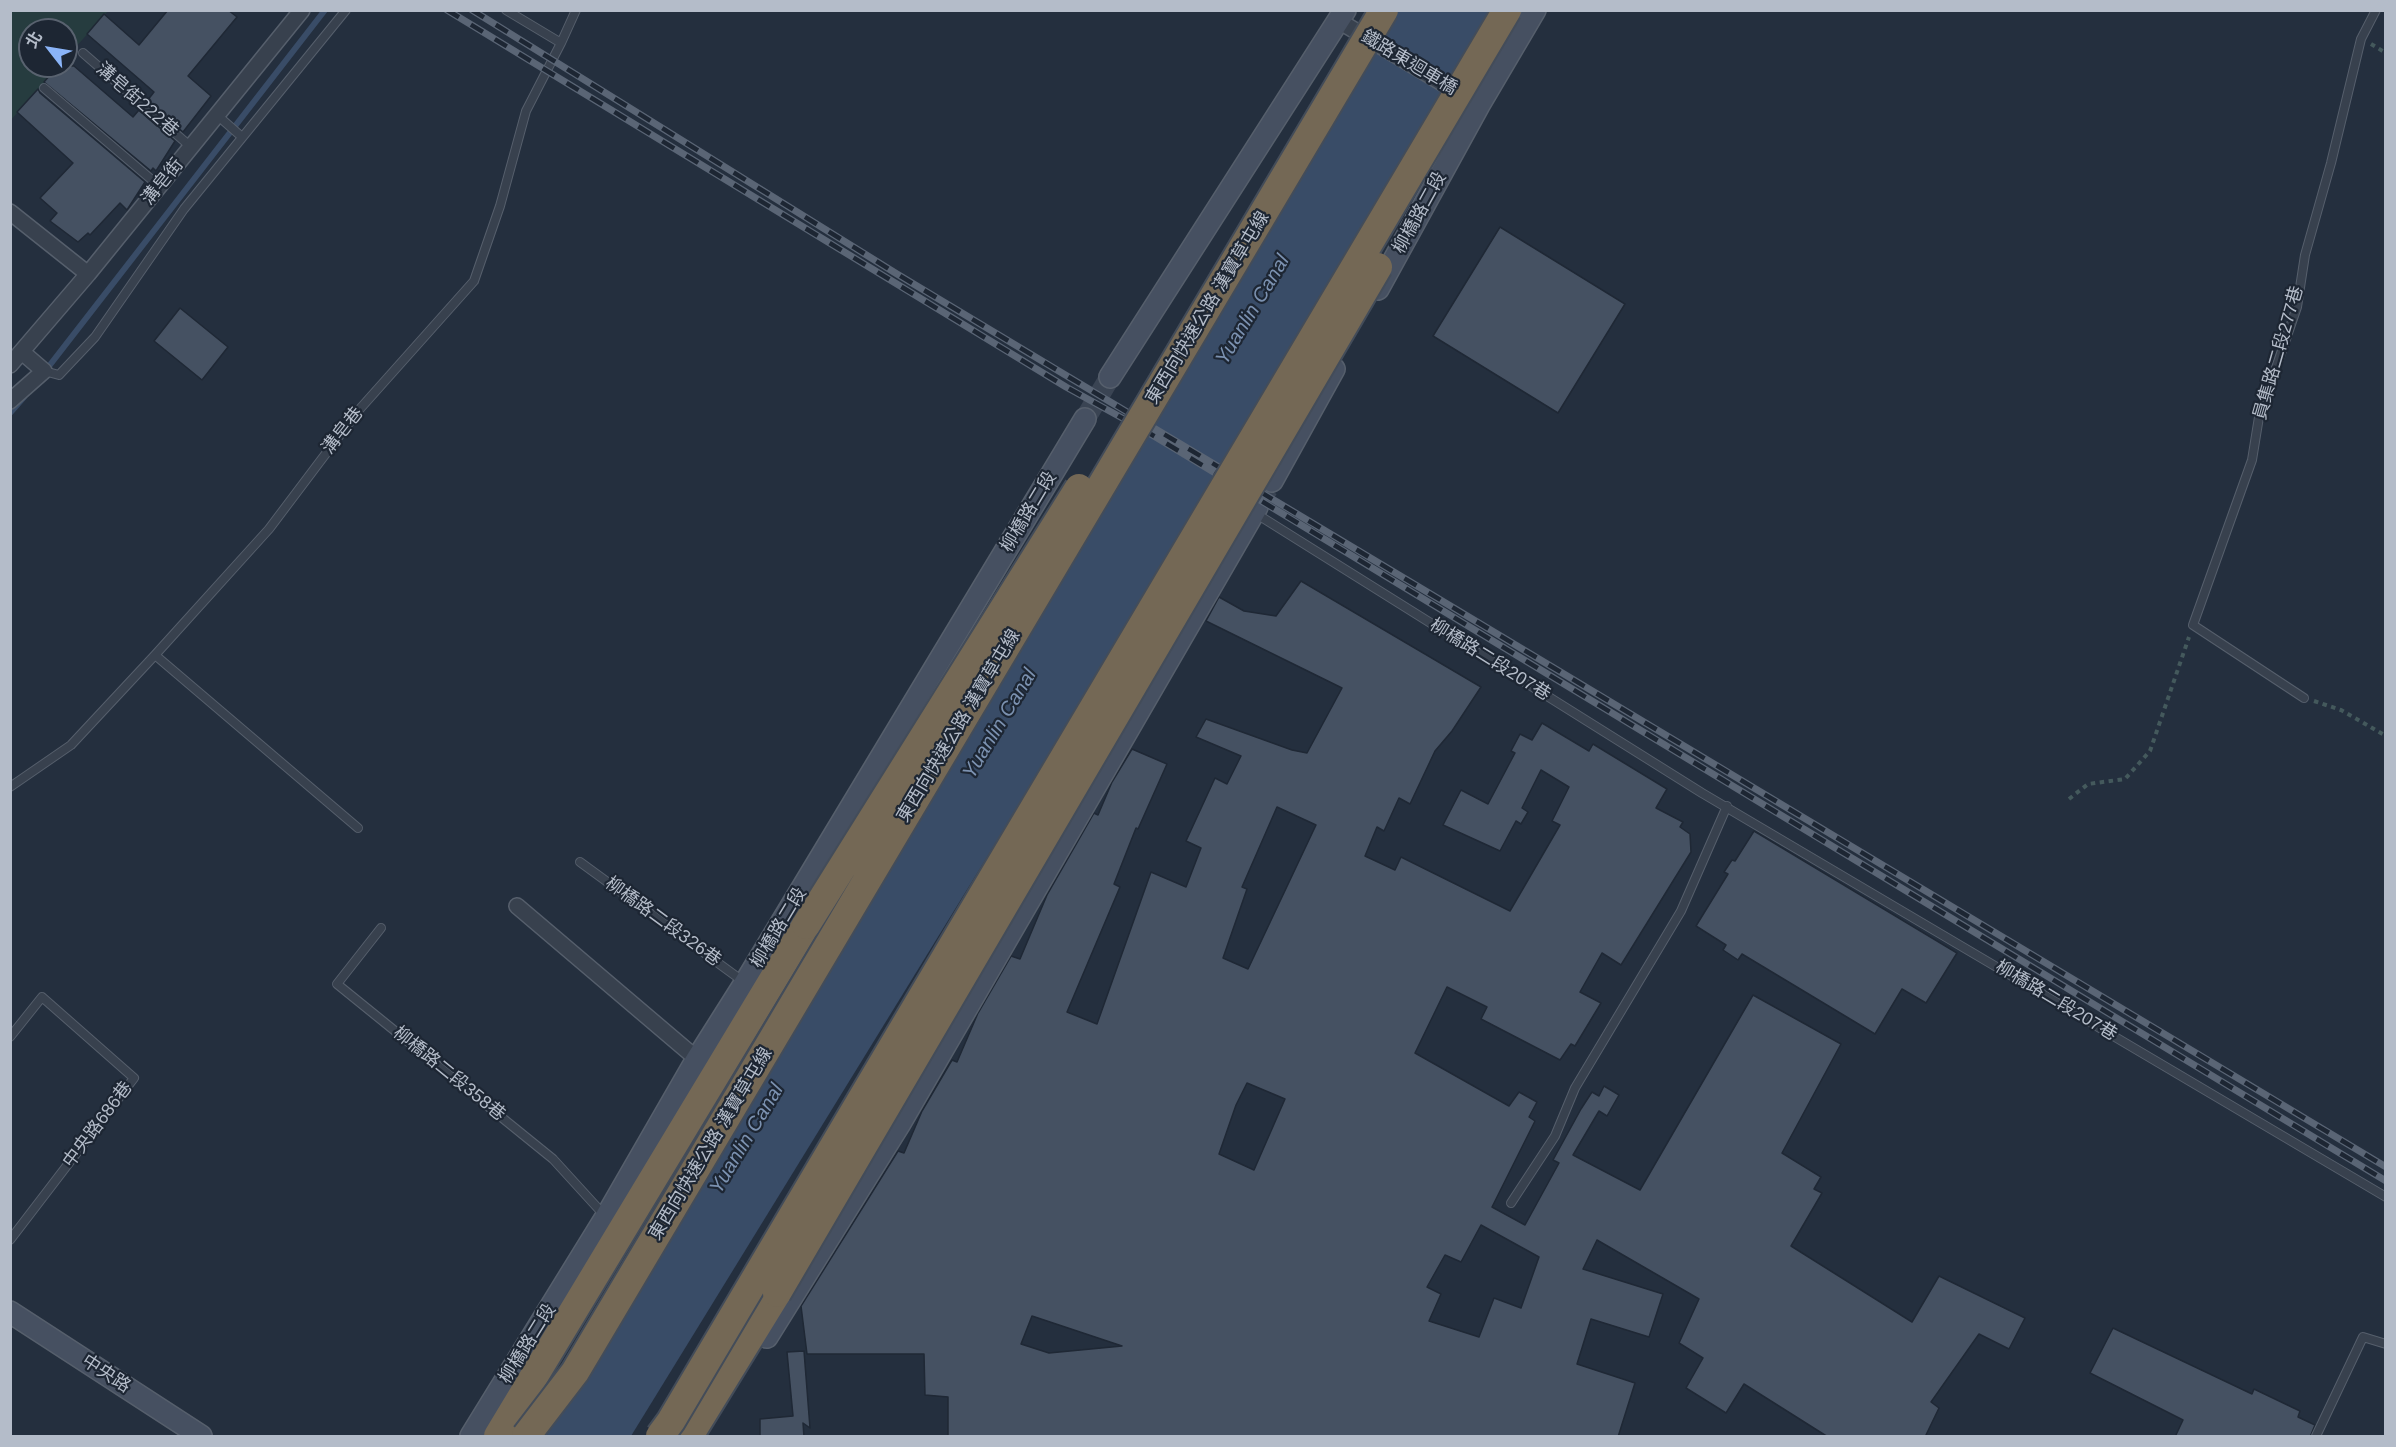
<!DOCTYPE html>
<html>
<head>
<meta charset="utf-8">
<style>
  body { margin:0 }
  #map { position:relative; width:2396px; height:1447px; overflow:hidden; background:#242f3e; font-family:Arial,"Noto Sans TC",sans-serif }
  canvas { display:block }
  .frame { position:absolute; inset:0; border:12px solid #b4bcc9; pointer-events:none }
  .north { position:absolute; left:18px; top:18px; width:60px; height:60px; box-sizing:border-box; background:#1d2633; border:2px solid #59626f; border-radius:50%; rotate:301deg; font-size:16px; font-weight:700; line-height:24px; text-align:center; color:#b4bcc9 }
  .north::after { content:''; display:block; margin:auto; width:21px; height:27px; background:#8ab4f8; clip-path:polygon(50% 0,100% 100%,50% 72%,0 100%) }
</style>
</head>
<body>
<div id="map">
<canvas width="2396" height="1447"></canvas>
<div class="frame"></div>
<div class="north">北</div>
</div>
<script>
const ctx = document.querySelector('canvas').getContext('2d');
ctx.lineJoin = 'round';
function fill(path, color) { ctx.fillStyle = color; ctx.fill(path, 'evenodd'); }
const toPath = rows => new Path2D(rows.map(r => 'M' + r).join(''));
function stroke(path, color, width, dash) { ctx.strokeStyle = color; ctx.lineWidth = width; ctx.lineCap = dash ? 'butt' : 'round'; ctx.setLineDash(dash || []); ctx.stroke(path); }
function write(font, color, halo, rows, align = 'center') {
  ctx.font = font + ' Arial,"Noto Sans TC",sans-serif'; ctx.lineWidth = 4.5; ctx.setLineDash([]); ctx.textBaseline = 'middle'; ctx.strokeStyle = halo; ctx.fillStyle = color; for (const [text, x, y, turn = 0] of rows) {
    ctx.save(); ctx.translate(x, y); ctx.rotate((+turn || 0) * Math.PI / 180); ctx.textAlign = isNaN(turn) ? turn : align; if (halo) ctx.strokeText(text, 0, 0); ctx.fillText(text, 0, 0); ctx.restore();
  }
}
fill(toPath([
  [11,11,108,11,66,58,66,30,30,30,30,66,59,66,11,120]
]), '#263c3f');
fill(toPath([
  [1396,11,1491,11,1032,784,631,1436,546,1436]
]), '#394c67');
stroke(toPath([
  [46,370,325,10],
  [10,413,24,397]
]), '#394c67', 6);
const building = toPath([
  [168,10,228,10,237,17,188,76,211,96,183,132,147,101,154,92,87,34,104,14,139,45,168,10],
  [58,66,74,66,133,117,139,110,175,141,156,171,153,168,151,171,44,82,58,66],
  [38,89,40,93,145,182,127,210,120,203,90,235,88,233,78,242,50,221,57,213,40,198,73,163,17,112,38,89],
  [1500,227,1625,304,1558,413,1433,336,1500,227],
  [180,308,228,347,202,380,154,341,180,308],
  [1301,581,1481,687,1452,731,1435,751,1410,804,1399,798,1384,831,1377,827,1365,856,1395,870,1401,857,1510,911,1560,825,1552,821,1569,787,1541,770,1522,808,1528,812,1521,824,1516,821,1500,851,1443,825,1461,790,1488,804,1515,753,1511,751,1520,734,1532,740,1542,723,1589,751,1593,744,1667,789,1656,808,1683,822,1680,827,1690,834,1691,852,1621,965,1602,953,1580,992,1601,1003,1575,1046,1571,1044,1560,1060,1481,1019,1487,1007,1447,987,1415,1053,1509,1106,1519,1092,1537,1102,1529,1117,1535,1121,1492,1207,1525,1225,1559,1163,1553,1160,1581,1109,1592,1092,1599,1096,1604,1086,1619,1095,1607,1116,1599,1111,1573,1155,1640,1190,1753,995,1841,1044,1782,1153,1821,1177,1814,1189,1822,1193,1791,1246,1912,1322,1939,1276,2025,1318,2009,1349,1979,1334,1931,1402,1939,1408,1925,1437,1828,1437,1744,1384,1726,1413,1686,1388,1703,1358,1679,1343,1699,1299,1597,1240,1583,1269,1663,1294,1649,1337,1591,1319,1577,1364,1635,1383,1618,1437,948,1437,948,1397,925,1395,924,1354,807,1354,801,1306,898,1151,904,1153,922,1111,952,1060,957,1062,978,1013,1011,956,1020,959,1047,895,1094,813,1098,815,1112,782,1132,749,1167,764,1138,829,1136,828,1114,884,1120,887,1067,1012,1097,1024,1151,872,1186,887,1201,848,1186,841,1215,778,1227,784,1241,756,1196,737,1206,719,1292,750,1307,753,1342,688,1206,621,1219,597,1244,611,1276,616,1301,581],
  [1277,807,1316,825,1248,969,1223,958,1247,889,1242,887,1277,807],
  [1247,1083,1285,1099,1254,1170,1219,1154,1236,1105,1247,1083],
  [1481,1225,1539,1257,1521,1308,1494,1298,1479,1337,1429,1321,1441,1294,1427,1287,1445,1255,1461,1262,1481,1225],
  [1032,1316,1122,1346,1049,1353,1021,1344,1032,1316],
  [1754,831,1957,953,1926,1003,1902,989,1875,1034,1742,954,1738,960,1723,950,1726,945,1696,926,1728,874,1724,872,1732,860,1735,861,1754,831],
  [2113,1328,2252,1394,2254,1389,2300,1411,2298,1417,2315,1425,2310,1437,2175,1437,2183,1420,2090,1373,2113,1328],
  [804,1351,810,1428,803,1423,804,1437,760,1437,760,1419,793,1416,787,1352,804,1351]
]);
fill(building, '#455162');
stroke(building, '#1f2835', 1.5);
stroke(toPath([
  [1085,419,1110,377],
  [1257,507,1272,481]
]), '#3a4453', 21, [21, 10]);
const lane = toPath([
  [506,10,561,43],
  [83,53,191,147],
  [44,88,159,186],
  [217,115,242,137],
  [44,371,59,375,95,337,184,209,346,10],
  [1255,513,1702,793,2386,1197],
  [155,655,358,828],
  [2304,698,2193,625,2252,460,2259,417,2297,307,2305,255,2331,163,2361,39,2376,10],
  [10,787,71,745,155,655,269,529,358,411,474,281,500,206,526,111,561,43,576,10],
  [580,862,744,982],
  [381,928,337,984,553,1159,605,1216],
  [10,1037,42,997,134,1078,10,1240],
  [1511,1203,1555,1136,1575,1088,1681,911,1727,806],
  [2316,1436,2363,1337,2386,1344]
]);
const street = toPath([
  [1339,21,1464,96],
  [10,212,88,274],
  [10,365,88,274,302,10],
  [10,401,44,371,22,352],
  [517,906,697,1059]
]);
const secondary = toPath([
  [1378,289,1479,105,1535,10],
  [1110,377,1345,10],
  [1272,481,1334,369],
  [10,1312,201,1436],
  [767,1337,899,1125,1257,507],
  [471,1436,606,1217,697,1059,745,983,1085,419]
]);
const highway = toPath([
  [498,1436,806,925],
  [689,1436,777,1293]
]);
stroke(lane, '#565f6c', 10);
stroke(street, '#565f6c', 18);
stroke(secondary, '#565f6c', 24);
stroke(highway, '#434c59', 32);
stroke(toPath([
  [2371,44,2386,53],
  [2314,701,2341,710,2386,736],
  [2069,799,2088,784,2125,779,2150,751,2189,637]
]), '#44595c', 4, [4.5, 4.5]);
stroke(lane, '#38414e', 8);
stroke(street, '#38414e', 15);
stroke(secondary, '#465061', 21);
stroke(highway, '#746855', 28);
const rail = toPath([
  [447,10,1066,387,1144,430,2386,1181],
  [472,10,897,274,2386,1167]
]);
stroke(rail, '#5a6575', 7);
stroke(rail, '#1d2633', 4.5, [14]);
const highwayBridge = toPath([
  [806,925,1079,488],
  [777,1293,1378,267],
  [526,1436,575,1372,1384,10],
  [660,1436,671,1421,1507,10]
]);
stroke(highwayBridge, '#434c59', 32, []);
stroke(highwayBridge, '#746855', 28);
write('18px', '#b4bcc9', '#1d2633', [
  ["鐵路東迴車橋",1409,63,31],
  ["溝皂街222巷",137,100,41],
  ["溝皂街",163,182,-51],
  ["柳橋路二段",1420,213,-61],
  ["東西向快速公路 漢寶草屯線",1208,308,-59],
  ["員集路二段277巷",2279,353,-74],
  ["溝皂巷",343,431,-52],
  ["柳橋路二段",1029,512,-59],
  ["柳橋路二段207巷",1490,660,32],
  ["東西向快速公路 漢寶草屯線",959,726,-59],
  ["柳橋路二段326巷",663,922,36],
  ["柳橋路二段",779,928,-59],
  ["柳橋路二段207巷",2056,1001,31],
  ["柳橋路二段358巷",449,1074,39],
  ["中央路686巷",98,1125,-53],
  ["東西向快速公路 漢寶草屯線",711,1144,-59],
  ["柳橋路二段",528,1344,-58],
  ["中央路",106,1374,33]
]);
write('italic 20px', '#7c92b1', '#1d2633', [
  ["Yuanlin Canal",1253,310,-59],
  ["Yuanlin Canal",1000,724,-59],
  ["Yuanlin Canal",747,1139,-59]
]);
</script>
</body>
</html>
